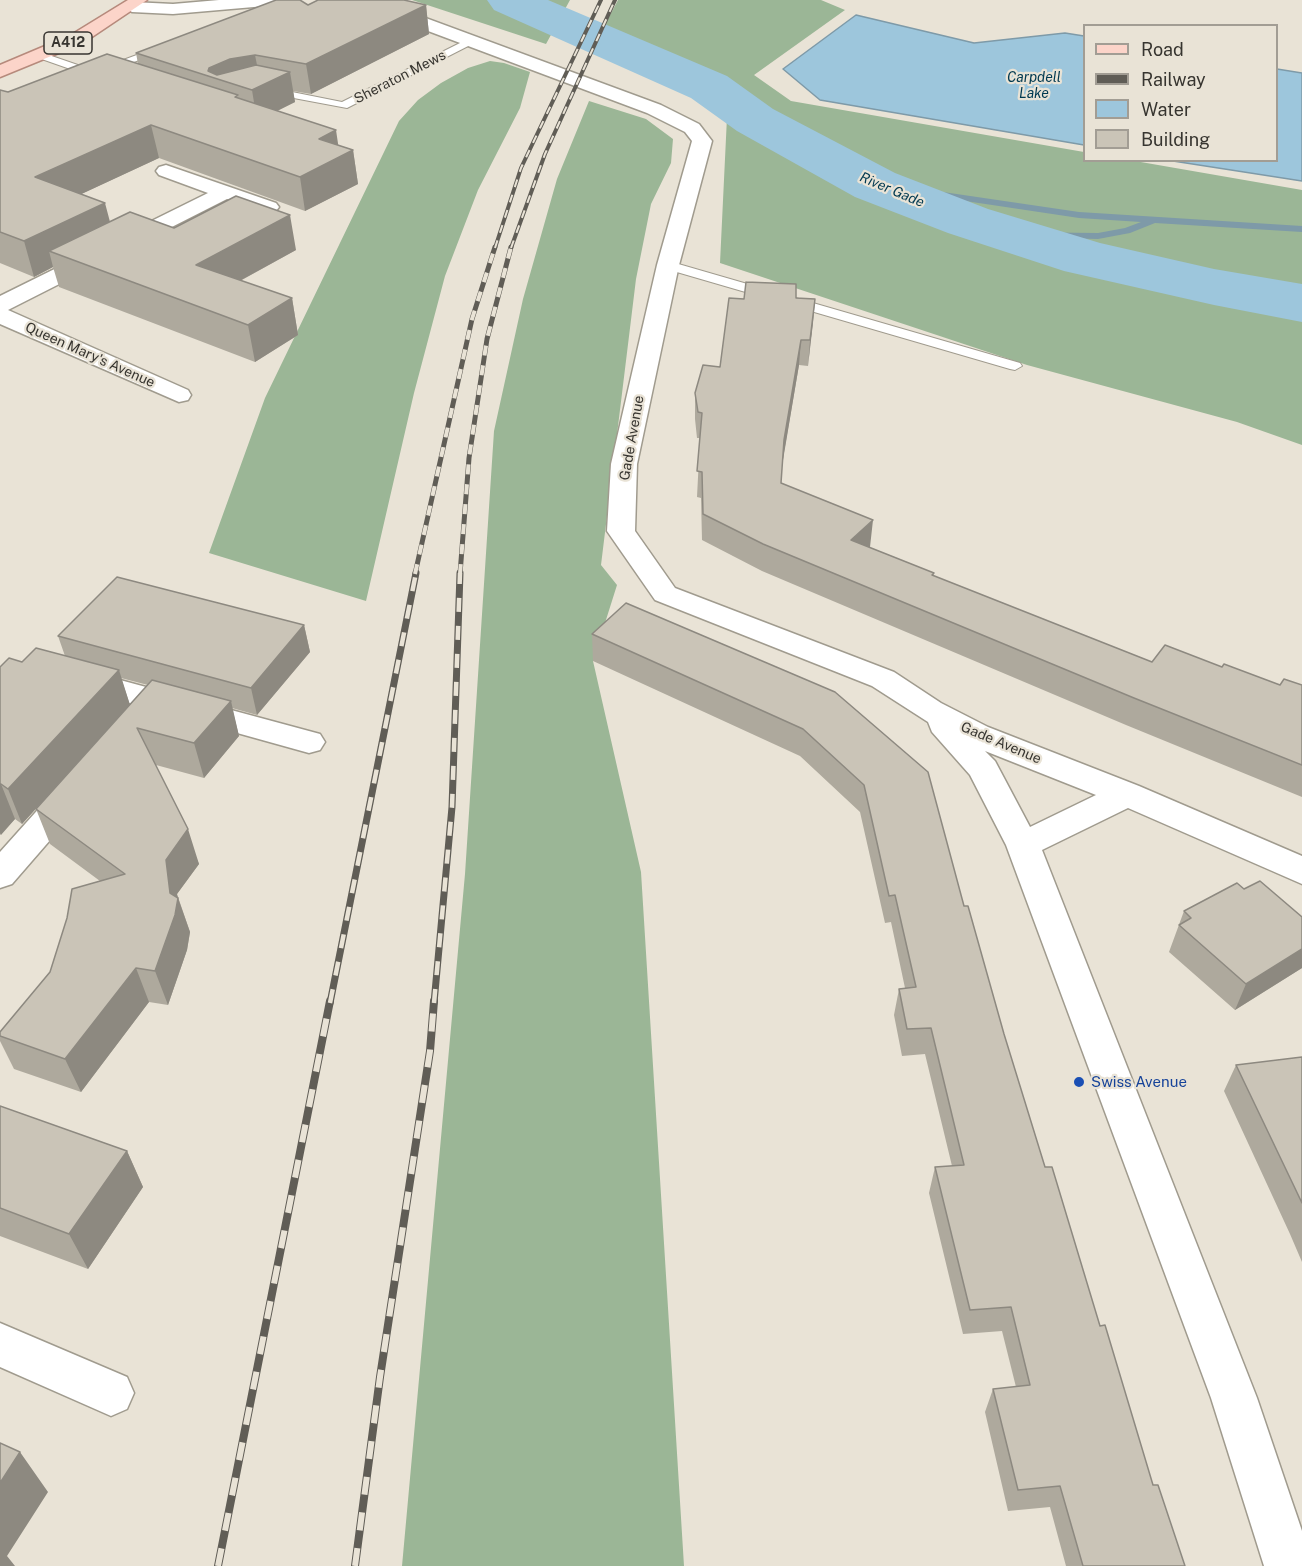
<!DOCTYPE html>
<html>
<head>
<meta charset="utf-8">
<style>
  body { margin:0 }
  #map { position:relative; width:1302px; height:1566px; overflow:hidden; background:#e9e3d6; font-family:"Public Sans",sans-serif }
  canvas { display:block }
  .legend { position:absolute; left:1083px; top:24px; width:195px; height:138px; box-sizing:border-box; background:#e9e3d6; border:2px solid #a29d94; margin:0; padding:8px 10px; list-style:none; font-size:18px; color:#373530 }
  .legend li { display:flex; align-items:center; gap:12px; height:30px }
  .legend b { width:30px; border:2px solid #a29d94 }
</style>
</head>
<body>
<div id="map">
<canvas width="1302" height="1566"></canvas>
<ul class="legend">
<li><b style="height:8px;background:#fcd4c9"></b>Road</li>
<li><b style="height:8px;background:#605d56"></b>Railway</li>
<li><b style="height:16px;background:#9dc6dc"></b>Water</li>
<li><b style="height:16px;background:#cac4b7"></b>Building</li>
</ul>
</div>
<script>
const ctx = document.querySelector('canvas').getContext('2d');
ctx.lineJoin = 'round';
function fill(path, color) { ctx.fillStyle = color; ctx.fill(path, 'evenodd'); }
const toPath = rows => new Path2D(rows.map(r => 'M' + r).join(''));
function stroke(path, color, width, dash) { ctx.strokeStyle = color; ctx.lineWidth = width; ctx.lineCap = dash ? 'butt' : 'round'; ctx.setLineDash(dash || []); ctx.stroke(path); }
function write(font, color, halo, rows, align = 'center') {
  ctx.font = font + ' "Public Sans",sans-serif'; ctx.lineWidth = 4.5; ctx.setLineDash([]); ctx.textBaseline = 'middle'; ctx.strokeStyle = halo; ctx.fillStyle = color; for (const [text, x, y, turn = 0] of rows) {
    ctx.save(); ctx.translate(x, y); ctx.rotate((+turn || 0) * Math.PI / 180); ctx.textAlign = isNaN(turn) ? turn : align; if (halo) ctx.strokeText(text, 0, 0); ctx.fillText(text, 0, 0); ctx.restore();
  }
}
fill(toPath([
  [412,0,570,0,546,44],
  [618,0,821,0,845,10,754,75,791,101,1084,152,1084,160,1135,161,1302,190,1302,445,1237,422,1027,365,720,263,727,117,635,64,640,54,599,36],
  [490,61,504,63,530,72,520,108,478,190,445,276,414,393,366,601,209,553,265,398,399,121,418,100,441,83,468,68],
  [589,101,646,119,673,139,671,163,651,204,636,279,601,565,617,585,593,661,641,872,684,1566,402,1566,465,874,494,431,523,299,557,179]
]), '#9bb696');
const water = toPath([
  [856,15,974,43,1065,33,1084,36,1084,145,820,100,783,69,856,15],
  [1277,69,1302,73,1302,181,1173,161,1276,160,1277,69]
]);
fill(water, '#9dc6dc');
stroke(water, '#7e9aa8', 1.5);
fill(toPath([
  [875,182,1079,212,1302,226,1302,232,1155,223,1130,233,1098,239,1011,237,1006,234,1008,232,1098,233,1125,228,1141,222,1079,218,872,187,870,185,875,182]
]), '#7e9aa8');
fill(toPath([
  [487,0,548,0,727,76,773,109,895,173,988,209,1100,243,1214,269,1302,284,1302,322,1214,305,1064,271,948,233,855,197,737,131,691,98,494,10,487,0]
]), '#9dc6dc');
const lane = toPath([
  [472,37,477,40,476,42,347,108,267,93,262,90,267,87,342,102,472,37],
  [161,46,166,49,165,51,108,71,104,72,99,69,161,46],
  [40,52,101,73,102,75,101,77,93,77,36,57,35,55,40,52],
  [668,261,1020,363,1022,366,1015,370,1010,369,663,268,661,265,663,262,668,261]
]);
const street = toPath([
  [219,0,285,0,277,5,173,14,132,12,124,7,132,2,173,4,219,0],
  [354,0,377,0,661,105,699,124,712,141,679,265,637,464,635,531,675,588,894,672,941,703,988,727,1139,786,1302,856,1302,884,1128,808,1042,850,1257,1398,1302,1531,1302,1566,1264,1566,1211,1398,1006,845,970,775,932,732,928,722,872,686,655,600,607,531,611,464,657,265,692,141,685,132,647,113,356,4,354,0],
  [985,751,1096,795,1030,827,995,761,985,751],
  [166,165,276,203,279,207,276,211,269,213,227,199,8,310,188,390,191,395,188,400,179,402,0,324,0,296,208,193,159,175,156,171,159,167,166,165],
  [83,670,320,734,325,742,320,750,309,753,72,687,68,680,72,673,83,670],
  [72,781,84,785,89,793,84,801,12,884,0,888,0,852,60,785,72,781],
  [0,1323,127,1377,134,1393,127,1409,111,1416,0,1367,0,1323]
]);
const primary = toPath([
  [128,0,147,0,83,43,0,77,0,65,71,35,128,0]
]);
stroke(lane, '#a09b8e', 2);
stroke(street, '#a09b8e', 3);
stroke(primary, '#b68a7c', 3);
fill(lane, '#fff');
fill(street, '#fff');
fill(primary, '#fcd4c9');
const railFar3 = toPath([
  [495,248,521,168,601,0],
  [511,248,545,154,615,0]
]);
const railFar2 = toPath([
  [415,574,472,319,495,247],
  [460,574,469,458,487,339,511,247]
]);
const railFar1 = toPath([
  [330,1003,416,573],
  [434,1003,452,807,460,573]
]);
const rail = toPath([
  [218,1566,330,1001],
  [355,1566,380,1377,430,1051,434,1001]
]);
stroke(railFar3, '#605d56', 4);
stroke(railFar2, '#605d56', 5);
stroke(railFar1, '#605d56', 7);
stroke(rail, '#605d56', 8);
stroke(railFar3, '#e9e3d6', 2, [8]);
stroke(railFar2, '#e9e3d6', 4, [10]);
stroke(railFar1, '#e9e3d6', 4.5, [14]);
stroke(rail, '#e9e3d6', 6, [18]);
fill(toPath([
  [308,5,426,5,429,34,311,94,293,91,295,102,277,111,338,145,353,150,358,184,305,211,159,158,81,194,110,222,174,228,296,250,240,281,292,298,298,335,255,362,59,287,53,267,34,277,0,263,0,90,8,92,138,64,136,53],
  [796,298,815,299,808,366,799,365,782,464,781,483,869,547,934,573,933,576,1152,662,1222,667,1280,685,1302,685,1302,797,1126,725,762,571,702,540,701,498,697,497,700,438,697,438,695,419,695,393,720,367,744,299],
  [304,625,310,652,257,715,232,708,239,736,204,778,156,765,199,864,177,894,190,932,187,950,168,1005,149,1002,81,1092,14,1069,0,1041,0,1032,50,972,100,881,50,844,36,809,76,765,22,824,15,819,0,835,0,667,22,662,65,656,58,636],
  [121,678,148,685,130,705],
  [592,634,835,692,964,906,1045,1167,1100,1326,1153,1485,1185,1566,1066,1566,1050,1507,1008,1511,985,1412,993,1389,1016,1387,1002,1331,963,1334,929,1193,935,1167,952,1166,925,1054,902,1056,894,1015,899,989,905,988,891,922,885,923,860,812,800,756,593,661],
  [1244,889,1302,917,1302,968,1235,1010,1169,952,1184,911],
  [1302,1057,1302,1262,1290,1234,1224,1091,1236,1065],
  [0,1106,127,1151,143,1187,88,1269,0,1236]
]), '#aea99d');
fill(toPath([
  [426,5,429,34,311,94,306,64],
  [255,55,261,85,244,88,208,71,209,68,230,59],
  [290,72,295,102,257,121,252,90],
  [151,125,159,158,45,211,35,177],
  [336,130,340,157,353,150,358,184,305,211,300,177,319,139],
  [105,203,114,237,49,251,53,267,34,277,24,241],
  [290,215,296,250,203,301,196,265],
  [292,298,298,335,255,362,248,325],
  [815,299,813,323,808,366,810,340],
  [801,340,799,365,782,466,784,440],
  [873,520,870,547,848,567,851,540],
  [304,625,310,652,257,715,251,688],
  [119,670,130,705,22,824,8,789],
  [231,701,239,736,204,778,194,743],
  [1,784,15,819,1,835,0,833,0,785],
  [188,829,199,864,177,894,178,900,178,898,190,932,187,950,168,1005,155,971,166,860],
  [1302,949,1302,968,1235,1010,1246,984],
  [136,968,149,1002,81,1092,65,1059],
  [127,1151,143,1187,88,1269,69,1234],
  [20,1452,48,1492,7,1556,15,1566,0,1566,0,1483]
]), '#8d8980');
const building = toPath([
  [276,0,300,0,308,5,318,0,404,0,426,5,306,64,255,55,230,59,209,68,208,71,217,75,256,65,290,72,252,90,136,53,276,0],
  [107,54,238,95,235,97,336,130,319,139,353,150,300,177,151,125,35,177,105,203,24,241,0,232,0,90,8,92,107,54],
  [236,196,290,215,196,265,292,298,248,325,49,251,130,212,174,228,236,196],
  [746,282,796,284,796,298,815,299,810,340,801,340,784,440,781,483,873,520,851,540,934,573,932,575,1152,662,1165,645,1222,667,1224,664,1280,685,1284,679,1302,685,1302,765,1134,698,763,544,703,514,702,472,697,471,702,413,698,412,695,393,703,365,720,367,729,298,744,299,746,282],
  [117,577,304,625,251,688,58,636,117,577],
  [626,603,835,692,928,772,964,906,968,906,1004,1034,1045,1167,1052,1167,1100,1326,1105,1325,1153,1485,1158,1485,1185,1566,1083,1566,1060,1486,1018,1490,993,1389,1030,1385,1011,1307,970,1310,935,1167,964,1165,931,1028,907,1029,899,989,916,987,895,895,889,896,864,785,803,729,592,634,626,603],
  [36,648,119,670,8,789,1,784,0,785,0,667,9,658,22,662,36,648],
  [152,680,231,701,194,743,137,728,188,829,166,860,170,893,178,898,175,915,155,971,136,968,65,1059,0,1036,0,1032,50,972,67,918,72,889,125,874,36,809,152,680],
  [1260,881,1302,917,1302,949,1246,984,1179,925,1191,918,1184,911,1237,883,1244,889,1260,881],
  [1302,1057,1302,1203,1236,1065,1302,1057],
  [0,1106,127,1151,69,1234,0,1208,0,1106],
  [0,1443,20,1452,0,1483,0,1443]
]);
fill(building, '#cac4b7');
stroke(building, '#8d8980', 1.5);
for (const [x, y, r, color] of [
  [1079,1082,6,"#1a4fb4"]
]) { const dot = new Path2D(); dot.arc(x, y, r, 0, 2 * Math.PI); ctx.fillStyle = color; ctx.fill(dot); stroke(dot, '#e9e3d6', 2); }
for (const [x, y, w] of [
  [68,43,48]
]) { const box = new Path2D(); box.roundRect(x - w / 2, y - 11, w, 22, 4.5); ctx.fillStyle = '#e9e3d6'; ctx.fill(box); stroke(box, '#373530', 1.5); }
write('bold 14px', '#373530', null, [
  ["A412",68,43]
]);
write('14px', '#373530', '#e9e3d6', [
  ["Sheraton Mews",400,77,-27],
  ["Queen Mary's Avenue",90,355,24],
  ["Gade Avenue",632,438,-80],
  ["Gade Avenue",1001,743,23]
]);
write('italic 14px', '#003950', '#e9e3d6', [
  ["Carpdell",1034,78],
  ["Lake",1034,94],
  ["River Gade",892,190,23]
]);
write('15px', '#164399', '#e9e3d6', [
  ["Swiss Avenue",1091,1082]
], 'left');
</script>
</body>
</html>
